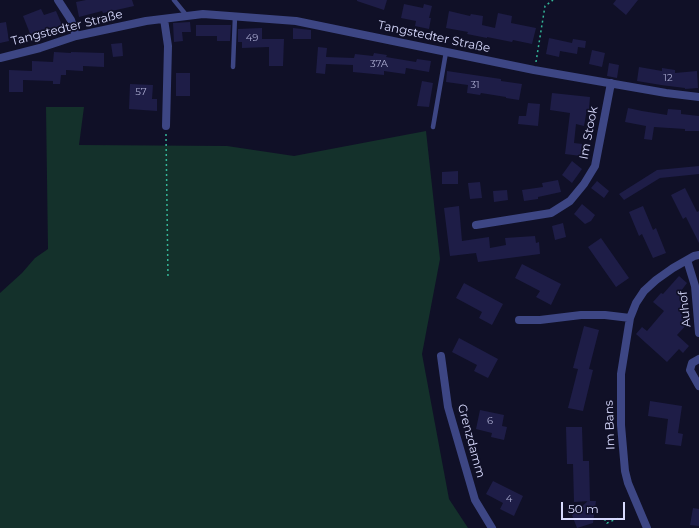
<!DOCTYPE html>
<html>
<head>
<meta charset="utf-8">
<style>
  body { margin:0 }
  #map { position:relative; width:699px; height:528px; overflow:hidden; background:#101027; font-family:Montserrat,sans-serif }
  canvas { display:block }
  .scale { position:absolute; left:561px; top:502px; width:64px; height:18px; box-sizing:border-box; border:2px solid #d8dafe; border-top:0; padding-left:5px; font-size:12px; line-height:14px; white-space:nowrap; color:#d8dafe; -webkit-text-stroke:3px #101027; paint-order:stroke }
</style>
</head>
<body>
<div id="map">
<canvas width="699" height="528"></canvas>
<div class="scale">50 m</div>
</div>
<script>
const ctx = document.querySelector('canvas').getContext('2d');
ctx.lineJoin = 'round';
function fill(path, color) { ctx.fillStyle = color; ctx.fill(path, 'evenodd'); }
const toPath = rows => new Path2D(rows.map(r => 'M' + r).join(''));
function stroke(path, color, width, dash) { ctx.strokeStyle = color; ctx.lineWidth = width; ctx.lineCap = dash ? 'butt' : 'round'; ctx.setLineDash(dash || []); ctx.stroke(path); }
function write(font, color, halo, rows, align = 'center') {
  ctx.font = font + ' Montserrat,sans-serif'; ctx.lineWidth = 3.5; ctx.setLineDash([]); ctx.textBaseline = 'middle'; ctx.strokeStyle = halo; ctx.fillStyle = color; for (const [text, x, y, turn = 0] of rows) {
    ctx.save(); ctx.translate(x, y); ctx.rotate((+turn || 0) * Math.PI / 180); ctx.textAlign = isNaN(turn) ? turn : align; if (halo) ctx.strokeText(text, 0, 0); ctx.fillText(text, 0, 0); ctx.restore();
  }
}
fill(toPath([
  [46,107,84,107,79,145,227,146,294,156,426,131,440,259,422,354,449,499,468,528,0,528,0,293,22,273,35,258,48,249]
]), '#14312b');
fill(toPath([
  [86,0,132,0,134,6,103,13,102,11,79,17,76,2],
  [357,0,387,0,384,10,357,1],
  [616,0,638,0,626,15,613,4],
  [404,4,423,8,424,4,432,6,429,18,431,18,429,29,415,26,416,21,401,18],
  [41,9,44,15,56,11,62,25,51,29,50,28,31,36,23,16],
  [449,11,470,16,471,14,483,16,482,25,495,28,498,13,512,16,511,23,536,28,532,44,513,40,512,42,487,37,487,38,467,34,468,32,446,28],
  [6,22,9,41,0,43,0,23],
  [190,22,191,32,182,32,183,41,174,42,173,23],
  [196,25,231,25,230,41,217,41,217,36,196,36],
  [262,28,262,39,284,39,283,66,269,66,269,47,242,48,242,42,238,42,238,29],
  [293,28,311,30,311,39,293,39],
  [549,38,572,43,573,39,586,41,585,48,578,47,577,54,560,51,559,57,546,54],
  [122,43,123,56,113,57,111,44],
  [318,47,327,48,326,57,354,58,355,54,373,56,374,53,387,55,386,57,416,62,417,59,431,61,429,72,406,68,405,74,384,71,384,75,353,72,353,65,326,64,325,74,316,73],
  [592,50,605,53,602,67,589,64],
  [54,52,71,53,71,52,104,53,104,67,83,66,83,71,66,70,66,75,61,75,60,84,53,84,53,81,23,80,23,92,9,92,9,70,32,71,32,61,53,62],
  [609,63,619,65,617,78,607,76],
  [639,67,662,71,662,68,675,70,675,73,697,71,698,88,685,89,685,88,661,85,637,81],
  [447,71,501,79,501,81,522,84,519,100,506,98,506,97,481,93,480,95,467,93,468,85,446,82],
  [176,73,190,73,190,96,176,96],
  [422,81,433,83,429,107,417,106],
  [130,84,153,85,152,99,157,99,157,111,129,109],
  [552,93,590,97,589,109,587,109,584,126,576,124,574,143,582,144,581,156,565,154,570,113,550,110],
  [528,103,540,104,538,126,518,124,519,116,526,116],
  [628,108,642,111,667,115,668,109,681,110,681,114,699,116,699,131,685,131,685,129,654,127,652,140,644,139,646,126,625,122],
  [572,161,582,169,572,183,562,175],
  [699,166,699,174,660,178,624,200,619,194,657,170],
  [458,171,458,184,442,184,442,172],
  [558,180,561,192,538,197,538,199,524,201,522,190,543,187,542,183],
  [597,181,609,191,604,198,591,188],
  [480,182,482,198,470,199,468,183],
  [685,188,697,212,699,211,699,243,686,217,683,219,671,195],
  [507,190,508,200,494,202,493,191],
  [582,204,595,215,591,221,585,224,574,214],
  [459,206,462,241,489,237,490,248,506,245,505,238,535,236,536,243,539,242,540,254,478,262,476,253,450,256,444,208],
  [643,206,653,230,656,228,666,253,653,258,642,234,639,236,629,212],
  [563,223,566,237,555,240,552,226],
  [601,238,629,278,616,287,588,247],
  [522,264,561,284,551,305,536,297,540,291,515,278],
  [679,276,687,283,681,291,688,298,683,303,686,306,680,313,690,321,677,335,689,346,683,353,679,349,667,362,636,334,642,327,647,331,664,311,653,302,661,293,663,294],
  [464,283,503,304,492,325,479,318,482,312,456,298],
  [584,326,599,330,589,369,593,370,583,411,568,408,578,369,573,368],
  [459,338,498,359,488,378,474,371,477,365,452,352],
  [650,401,682,406,678,433,683,434,681,446,665,444,668,419,648,416],
  [480,410,504,415,502,426,507,427,504,440,491,437,492,433,476,429],
  [566,427,582,427,583,461,589,461,590,501,574,502,573,464,567,464],
  [493,481,523,496,514,516,500,509,503,503,486,494],
  [588,501,596,501,593,523,577,528,572,515],
  [693,508,699,509,699,526,690,525]
]), '#1e1d47');
stroke(toPath([
  [536,62,545,6,553,0],
  [166,134,168,278],
  [599,519,606,520,607,523,619,518]
]), '#34b698', 1.5, [2, 3]);
stroke(toPath([
  [174,0,187,16],
  [233,67,235,16],
  [433,127,446,52]
]), '#3d4684', 4.5);
stroke(toPath([
  [58,0,71,20,76,36],
  [164,19,168,46,166,126],
  [0,58,40,48,76,36,146,21,203,14,296,21,534,70,666,93,699,97],
  [476,225,551,213,570,201,584,184,595,166,611,83],
  [687,260,695,286,699,333],
  [519,320,540,320,581,315,605,315,630,318],
  [441,356,448,407,475,500,492,528],
  [699,359,692,363,690,370,699,386],
  [647,528,628,483,625,471,621,425,621,374,630,318,636,303,644,291,656,280,673,268,694,256,699,255]
]), '#3d4684', 8);
write('10px', '#aaabd0', null, [
  ["49",252,38],
  ["37A",379,64],
  ["12",668,78],
  ["31",475,85],
  ["57",141,92],
  ["6",490,421],
  ["4",509,499]
]);
write('12px', '#d8dafe', '#101027', [
  ["Tangstedter Straße",67,28,-14],
  ["Tangstedter Straße",434,37,12],
  ["Im Stook",589,133,-79],
  ["Auhof",685,309,-96],
  ["Im Bans",610,425,-92],
  ["Grenzdamm",471,441,75]
]);
</script>
</body>
</html>
